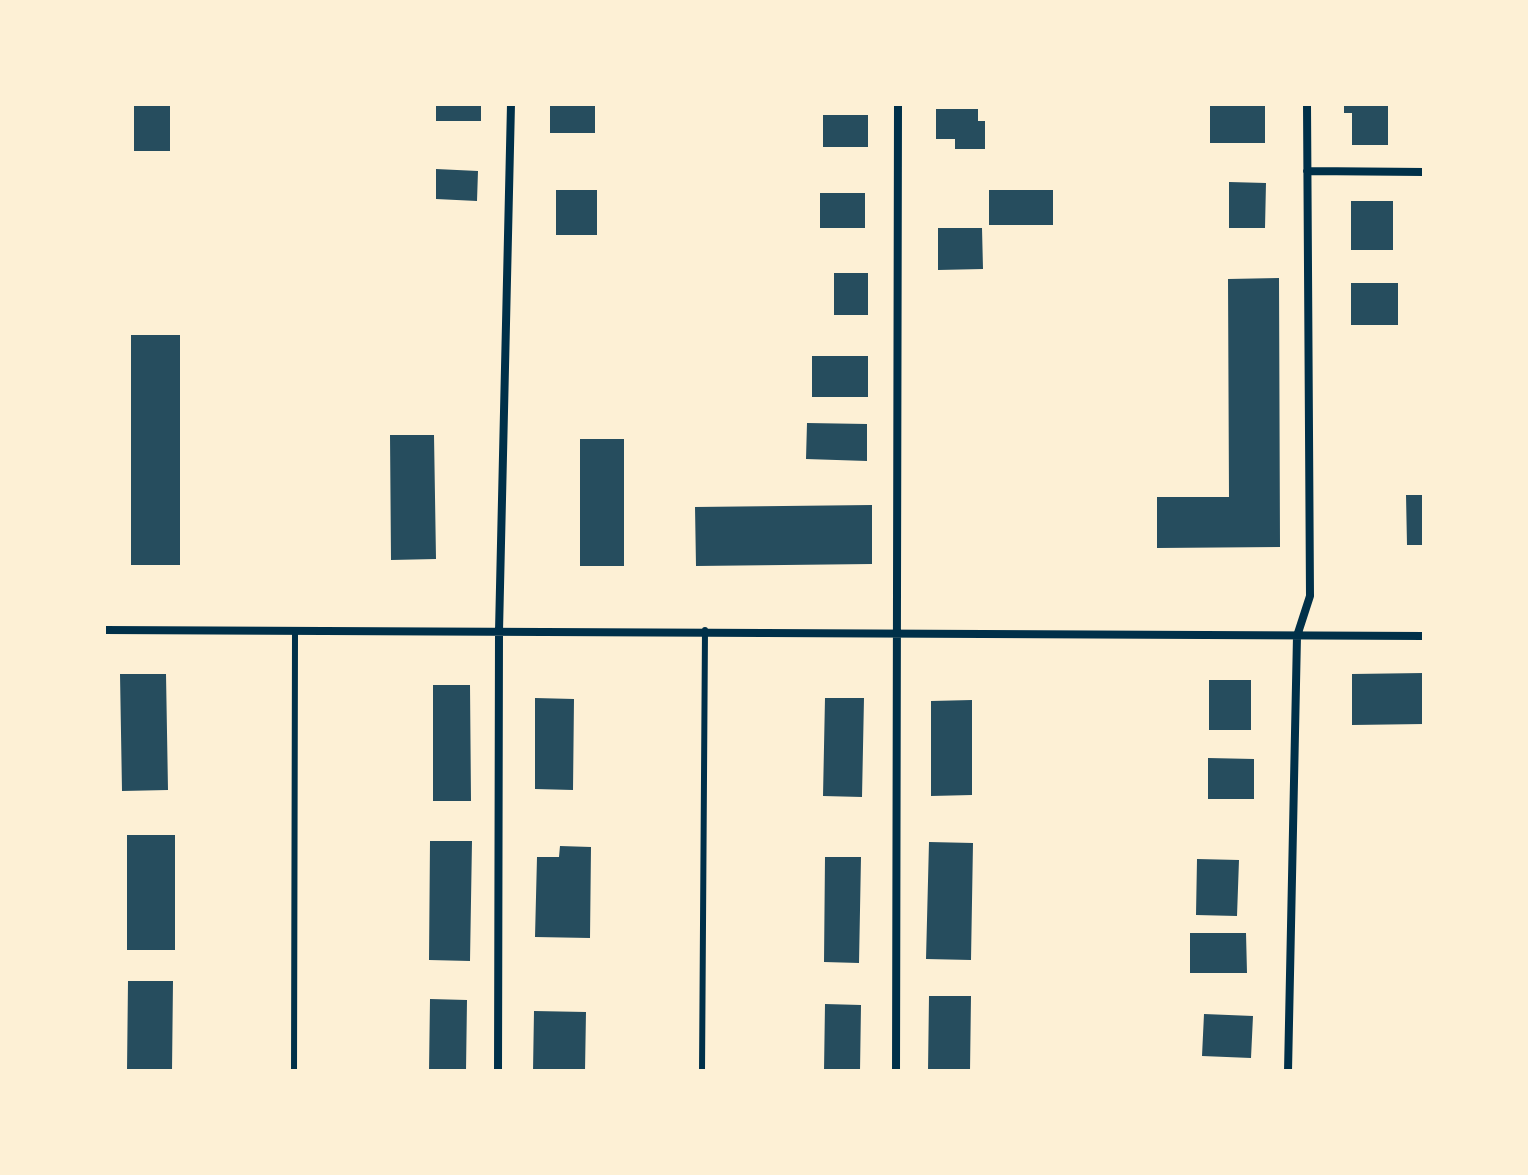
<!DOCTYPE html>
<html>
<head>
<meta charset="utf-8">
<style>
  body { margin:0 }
  #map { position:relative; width:1528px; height:1175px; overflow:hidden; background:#fdf0d5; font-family:"Sofia Sans Condensed",sans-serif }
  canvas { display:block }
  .frame { position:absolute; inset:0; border:106px solid #fdf0d5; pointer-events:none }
</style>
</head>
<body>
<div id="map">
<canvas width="1528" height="1175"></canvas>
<div class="frame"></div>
</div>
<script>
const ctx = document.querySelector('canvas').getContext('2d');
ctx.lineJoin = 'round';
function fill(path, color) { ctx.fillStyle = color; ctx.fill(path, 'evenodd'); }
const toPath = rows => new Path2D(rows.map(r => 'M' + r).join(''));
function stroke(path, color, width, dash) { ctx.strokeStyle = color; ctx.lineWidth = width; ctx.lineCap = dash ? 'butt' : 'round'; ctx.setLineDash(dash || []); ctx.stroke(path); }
fill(toPath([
  [134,104,170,104,170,151,134,151],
  [436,104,481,104,481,121,436,121],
  [550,104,595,104,595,133,550,133],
  [1210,104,1265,104,1265,143,1210,143],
  [1344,104,1388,104,1388,145,1352,145,1352,113,1344,113],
  [936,109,978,109,978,121,985,121,985,149,955,149,955,139,936,139],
  [823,115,868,115,868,147,823,147],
  [436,169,478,171,477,201,436,199],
  [1229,182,1266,183,1265,228,1229,228],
  [556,190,597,190,597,235,556,235],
  [989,190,1053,190,1053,225,989,225],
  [820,193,865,193,865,228,820,228],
  [1351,201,1393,201,1393,250,1351,250],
  [938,228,982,228,983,269,938,270],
  [834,273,868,273,868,315,834,315],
  [1279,278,1280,547,1157,548,1157,497,1229,497,1228,279],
  [1351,283,1398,283,1398,325,1351,325],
  [131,335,180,335,180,565,131,565],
  [812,356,868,356,868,397,812,397],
  [807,423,867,424,867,461,806,459],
  [390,435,434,435,436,559,391,560],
  [580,439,624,439,624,566,580,566],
  [1406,495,1424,495,1424,545,1407,545],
  [872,505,872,564,696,566,695,507],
  [1424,673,1424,724,1352,725,1352,674],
  [120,674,166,674,168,790,122,791],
  [1209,680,1251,680,1251,730,1209,730],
  [433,685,470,685,471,801,433,801],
  [535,698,574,699,573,790,535,789],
  [825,698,864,698,862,797,823,796],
  [972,700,972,795,931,796,931,701],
  [1208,758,1254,759,1254,799,1208,799],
  [127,835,175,835,175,950,127,950],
  [430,841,472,841,470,961,429,960],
  [929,842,973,843,971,960,926,959],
  [560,846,591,847,590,938,535,937,537,857,559,857],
  [825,857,861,857,859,963,824,962],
  [1197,859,1239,860,1237,916,1196,915],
  [1190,933,1246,933,1247,973,1190,973],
  [128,981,173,981,172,1071,127,1071],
  [929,996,971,996,970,1071,928,1071],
  [430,999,467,1000,466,1071,429,1071],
  [825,1004,861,1005,860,1071,824,1071],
  [534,1011,586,1012,585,1071,533,1071],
  [1204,1014,1253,1016,1251,1058,1202,1056]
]), '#264d5e');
stroke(toPath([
  [294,1071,295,634],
  [702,1071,705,630]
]), '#003049', 6);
stroke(toPath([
  [1307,171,1424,172],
  [104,630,1424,636],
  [498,1071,499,631,511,104],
  [896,1071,898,104],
  [1288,1071,1297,636,1310,596,1307,104]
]), '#003049', 8);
</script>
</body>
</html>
